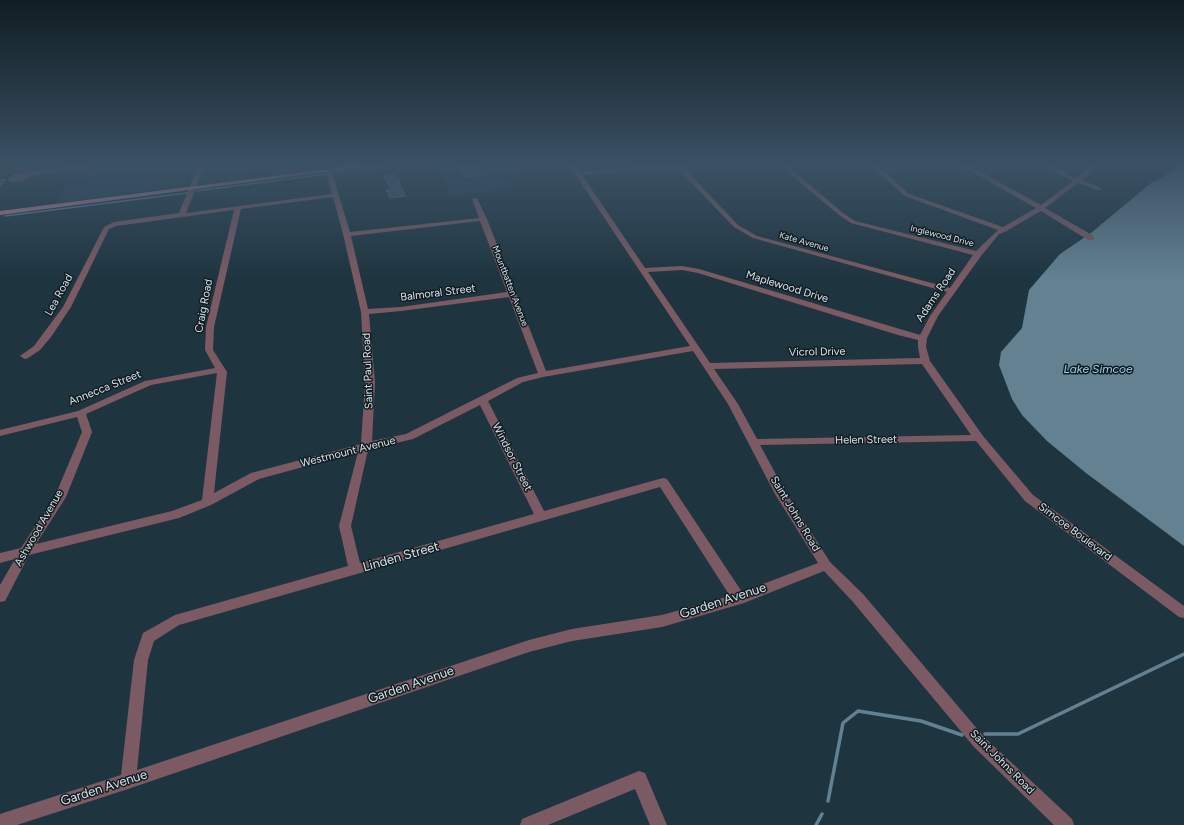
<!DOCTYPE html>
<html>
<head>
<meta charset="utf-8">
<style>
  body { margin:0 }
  canvas { display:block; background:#1e3540 }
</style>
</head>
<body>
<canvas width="1184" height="825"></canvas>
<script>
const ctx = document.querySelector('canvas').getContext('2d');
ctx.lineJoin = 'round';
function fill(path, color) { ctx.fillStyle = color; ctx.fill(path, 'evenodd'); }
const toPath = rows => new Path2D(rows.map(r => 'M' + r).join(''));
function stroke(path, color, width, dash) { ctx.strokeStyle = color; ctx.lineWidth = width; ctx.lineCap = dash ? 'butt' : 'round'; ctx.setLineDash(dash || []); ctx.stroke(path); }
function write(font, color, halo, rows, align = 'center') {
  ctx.font = font + ' Figtree,sans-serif'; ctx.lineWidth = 3; ctx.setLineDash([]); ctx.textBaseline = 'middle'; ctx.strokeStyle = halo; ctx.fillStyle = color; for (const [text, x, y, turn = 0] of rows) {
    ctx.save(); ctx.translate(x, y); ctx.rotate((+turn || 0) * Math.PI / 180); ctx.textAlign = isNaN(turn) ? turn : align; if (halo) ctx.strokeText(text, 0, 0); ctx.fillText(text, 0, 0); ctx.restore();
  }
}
fill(toPath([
  [122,164,193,164,184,186,56,203,65,186,88,184,95,167],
  [243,164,243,178,198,183,204,168],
  [441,164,556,164,500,171,512,189,449,196]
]), '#234150');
fill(toPath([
  [0,164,24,164,18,170,0,177]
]), '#543a41');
fill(toPath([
  [1178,164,1184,164,1184,546,1086,473,1047,441,1022,415,1012,399,999,365,1001,352,1022,328,1029,290,1060,254,1091,233,1151,183,1168,174,1178,166]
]), '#638191');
stroke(toPath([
  [397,164,399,164],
  [334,173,389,165],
  [0,180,5,180,0,185],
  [196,191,326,174],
  [5,216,187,193]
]), '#638191', 1.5);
stroke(toPath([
  [985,734,1018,734,1184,654],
  [828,801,843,723,858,711,921,721,962,735],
  [816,825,822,814]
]), '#638191', 3.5);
const building = toPath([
  [460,164,475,164,480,175,465,177,460,164],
  [396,174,405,196,390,198,386,190,390,189,384,176,396,174]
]);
fill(building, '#435b67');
stroke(building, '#59717e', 1);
fill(toPath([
  [94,164,112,164,35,175,22,181,11,182,8,180,9,177,14,174,94,164],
  [199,164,205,164,186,213,332,194,326,172,329,170,332,172,350,232,479,218,472,199,477,198,487,219,546,371,690,346,575,174,570,164,576,164,580,172,674,164,701,164,683,167,738,225,757,236,950,288,973,255,851,223,839,215,778,164,785,164,843,213,855,221,976,251,998,230,905,196,869,164,876,164,909,194,1003,227,1036,208,958,164,966,164,1041,205,1073,181,1038,164,1046,164,1076,178,1095,164,1102,164,1082,180,1101,188,1101,190,1097,190,1078,183,1045,208,1094,236,1094,240,1088,240,1041,211,1008,230,1007,231,999,234,981,256,938,316,927,338,926,347,930,361,983,436,1033,495,1184,606,1184,618,1179,617,1025,501,976,441,760,445,786,493,830,562,863,594,984,737,1072,819,1074,825,1054,825,974,747,853,602,824,571,744,603,662,627,572,641,529,652,128,789,17,825,0,825,0,814,121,775,134,660,143,633,175,615,348,566,339,526,358,452,259,479,211,505,179,518,29,555,5,601,0,602,0,585,15,559,0,563,0,553,21,548,55,496,82,432,77,417,0,436,0,430,78,411,145,381,215,368,205,350,206,327,234,210,116,226,109,229,71,307,51,337,40,350,28,358,25,359,20,356,34,346,63,307,104,227,114,222,179,213,199,164],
  [677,168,734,227,753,238,947,292,930,316,920,335,699,269,682,266,645,268,582,175,677,168],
  [333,197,343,234,361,312,365,383,361,444,251,473,214,493,227,372,213,350,214,327,241,209,333,197],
  [480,221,507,292,401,307,368,309,351,236,480,221],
  [682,270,698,273,898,335,918,340,918,347,920,358,710,363,648,272,682,270],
  [509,297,538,373,517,378,406,434,372,441,375,383,369,314,401,311,509,297],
  [693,351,728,404,775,494,818,563,742,592,667,479,663,478,544,511,488,401,523,382,543,377,693,351],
  [922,364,971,435,757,439,738,404,714,369,922,364],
  [217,373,202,500,172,511,36,544,66,497,92,432,86,414,151,385,217,373],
  [480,405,534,514,360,563,351,526,367,454,370,449,413,439,480,405],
  [660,487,730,596,662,615,572,629,529,640,137,770,148,660,154,641,179,625,660,487],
  [639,771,645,773,667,825,650,825,635,789,548,825,520,825,522,819,639,771]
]), '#7c5a63');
fill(toPath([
  [368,164,386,164,0,215,0,211,368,164]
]), '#c48194');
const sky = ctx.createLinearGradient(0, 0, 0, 280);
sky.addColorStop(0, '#101d23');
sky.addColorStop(0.59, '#3b5164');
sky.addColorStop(1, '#3b516400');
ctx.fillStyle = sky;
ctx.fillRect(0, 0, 1184, 280);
write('9px', '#d5e3ea', '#111b20', [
  ["Inglewood Drive",942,236,14],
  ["Kate Avenue",804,242,16],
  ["Mountbatten Avenue",510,286,69]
]);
write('11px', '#d5e3ea', '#111b20', [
  ["Maplewood Drive",787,287,17],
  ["Balmoral Street",438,293,-7],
  ["Lea Road",59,295,-61],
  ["Adams Road",936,295,-56],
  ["Craig Road",204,306,-79],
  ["Vicrol Drive",817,352,-1],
  ["Saint Paul Road",368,371,-92],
  ["Annecca Street",105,388,-22],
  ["Helen Street",866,440,-1],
  ["Westmount Avenue",348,452,-14],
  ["Windsor Street",512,457,63],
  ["Saint Johns Road",795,514,59],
  ["Ashwood Avenue",39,528,-60],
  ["Simcoe Boulevard",1075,532,37],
  ["Saint Johns Road",1002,762,45]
]);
write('italic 12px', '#9ad3f0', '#111b20', [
  ["Lake Simcoe",1098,369]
]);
write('13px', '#d5e3ea', '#111b20', [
  ["Linden Street",401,557,-16],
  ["Garden Avenue",723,601,-18],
  ["Garden Avenue",411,685,-19],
  ["Garden Avenue",104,788,-18]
]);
</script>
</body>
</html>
